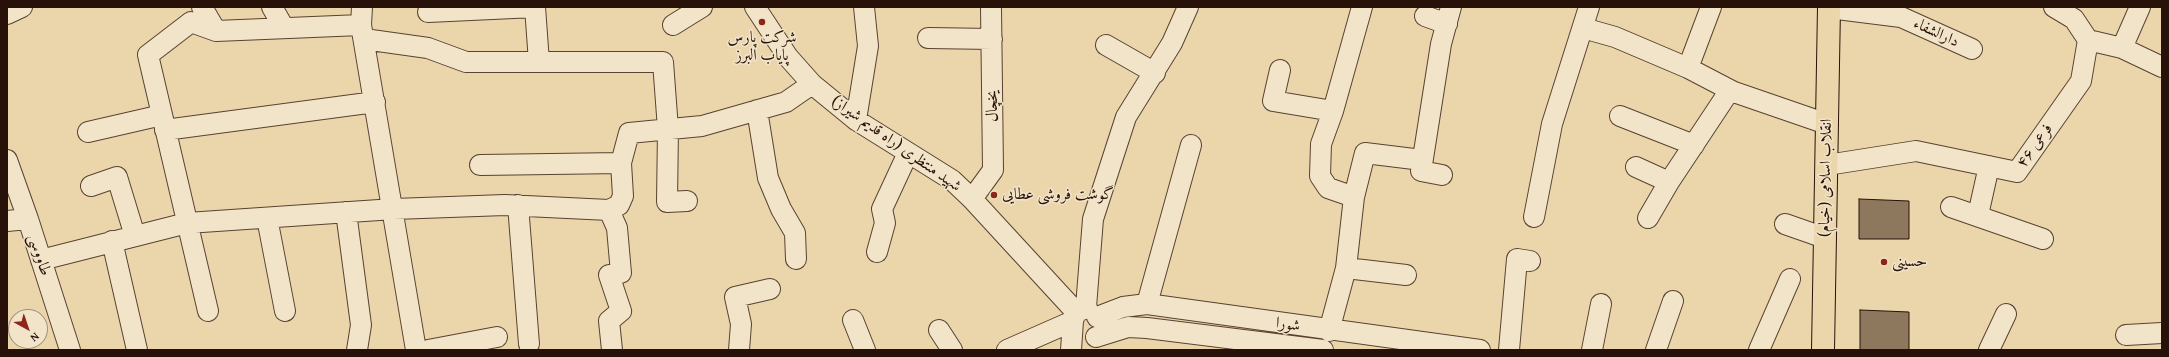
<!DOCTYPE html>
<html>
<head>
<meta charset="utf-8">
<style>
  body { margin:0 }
  #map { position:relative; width:2169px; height:357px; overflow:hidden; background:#ebd6ac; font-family:"Gentium Book Plus",serif }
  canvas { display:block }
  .frame { position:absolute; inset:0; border:8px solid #271108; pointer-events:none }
  .north { position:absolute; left:8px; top:309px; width:40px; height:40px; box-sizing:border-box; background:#f2e4c9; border:1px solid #a1907c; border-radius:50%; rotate:140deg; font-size:11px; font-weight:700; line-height:16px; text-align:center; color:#271108 }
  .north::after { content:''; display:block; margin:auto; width:14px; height:18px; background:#8f2418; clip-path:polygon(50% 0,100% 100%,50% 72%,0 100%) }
</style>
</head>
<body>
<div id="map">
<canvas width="2169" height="357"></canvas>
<div class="frame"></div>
<div class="north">N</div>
</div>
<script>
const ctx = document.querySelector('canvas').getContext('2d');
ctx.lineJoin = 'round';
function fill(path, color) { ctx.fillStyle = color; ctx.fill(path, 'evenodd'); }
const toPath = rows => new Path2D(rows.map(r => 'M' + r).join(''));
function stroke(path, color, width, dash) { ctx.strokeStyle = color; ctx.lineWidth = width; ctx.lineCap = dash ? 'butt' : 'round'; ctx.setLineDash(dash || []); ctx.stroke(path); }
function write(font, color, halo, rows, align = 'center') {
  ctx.font = font + ' "Gentium Book Plus",Amiri,serif'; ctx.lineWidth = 3; ctx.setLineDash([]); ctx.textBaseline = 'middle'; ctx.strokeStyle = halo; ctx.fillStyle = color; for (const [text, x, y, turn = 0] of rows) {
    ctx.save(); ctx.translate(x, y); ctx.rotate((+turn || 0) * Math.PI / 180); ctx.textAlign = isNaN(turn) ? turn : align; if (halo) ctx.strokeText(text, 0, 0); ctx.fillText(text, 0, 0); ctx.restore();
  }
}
const building = toPath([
  [1859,199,1909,201,1909,239,1859,239,1859,199],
  [1860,310,1909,312,1909,350,1860,350,1860,310]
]);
fill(building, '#8d775d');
stroke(building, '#271108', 1);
const minor = toPath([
  [202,7,216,31,361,25],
  [272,7,284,28],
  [362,7,361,25,416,350],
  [535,7,539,62],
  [755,7,788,57,812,84,856,120,952,180,972,199,1076,312],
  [2054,7,2074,19,2088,40],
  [1829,8,1901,17,1972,49],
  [428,12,535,7],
  [7,14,22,7],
  [1425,16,1447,24],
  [673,25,702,7],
  [1583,28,1615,37,1688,68,1734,92,1827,124],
  [928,38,992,39],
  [364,39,428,48,466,62,663,62,668,129,667,202,687,201],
  [1106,45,1155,73],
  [2122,48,2162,67],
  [1688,68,1711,7],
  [1280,70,1273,101,1333,111],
  [757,110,768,178,781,209,795,233,796,259],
  [1620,116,1694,145],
  [856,120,868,46,864,7],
  [165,130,375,102],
  [88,132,162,115],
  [7,160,28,219,70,350],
  [480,165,621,163],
  [1827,165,1916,151,2017,172,2081,81,2088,40,2122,48,2140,7],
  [1636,167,1669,182],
  [1442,175,1421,171,1441,44,1451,7],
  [91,186,117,177,135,236],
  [1354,197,1328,188,1320,176,1321,144,1333,111,1362,7],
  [972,199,993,170,991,7],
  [518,205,529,344],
  [1951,207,2043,239],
  [609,210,617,228,621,273,609,275,621,311,609,321,612,350],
  [346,212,361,325,357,350],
  [1978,215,1989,166],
  [1534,217,1552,124,1589,7],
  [267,218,285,311],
  [1648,218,1669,182,1730,90],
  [7,221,28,219],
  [1785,224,1825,238],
  [112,241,137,350],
  [877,252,885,223,882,209,908,153],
  [41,260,187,223,394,209,505,205,609,210,619,205,623,196,621,163,629,133,702,126,786,102,812,84],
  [1346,268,1406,275],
  [1147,304,1191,145],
  [1086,307,1093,219,1126,117,1172,43,1188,7],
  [208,311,148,55,191,22,216,31],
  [1097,317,1123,307,1147,304,1480,350],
  [853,320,865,350],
  [939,330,952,350],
  [1329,331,1346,268,1354,197,1365,153,1422,160],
  [2126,335,2162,333],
  [1096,337,1128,327,1147,328,1323,350],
  [428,350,497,337],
  [739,350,741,324,735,297,770,289],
  [1007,350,1073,321],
  [1071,350,1073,321,1076,312,1087,308],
  [1509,350,1517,259,1530,261],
  [1592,350,1601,304],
  [1656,350,1673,301],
  [1759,350,1790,279],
  [1989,350,2006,314]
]);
const major = toPath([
  [1823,350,1829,7]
]);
stroke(minor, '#584231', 22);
stroke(major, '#271108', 24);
stroke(minor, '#f2e4c9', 20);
stroke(major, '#ebd6ac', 22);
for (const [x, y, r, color] of [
  [762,22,4,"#8f2418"],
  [994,195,4,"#8f2418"],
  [1884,262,4,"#8f2418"]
]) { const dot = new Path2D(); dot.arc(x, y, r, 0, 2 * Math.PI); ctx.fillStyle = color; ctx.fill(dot); stroke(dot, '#f2e4c9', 1.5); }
write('16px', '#271108', '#f2e4c9', [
  ["دارالشفاء",1936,33,25],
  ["یخچال",993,106,-91],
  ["شهید منتظری (راه قدیم شیراز)",896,144,35],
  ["فرعی ۴۶",2035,146,-54],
  ["انقلاب اسلامی (خیام)",1826,178,-89],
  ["طاووسی",39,255,72],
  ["شورا",1288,325,8]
]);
write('16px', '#271108', '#f2e4c9', [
  ["شرکت پارس",762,38,"center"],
  ["پایاب البرز",762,56,"center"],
  ["گوشت فروشی عطایی",1002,195],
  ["حسینی",1892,262]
], 'left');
</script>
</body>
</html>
